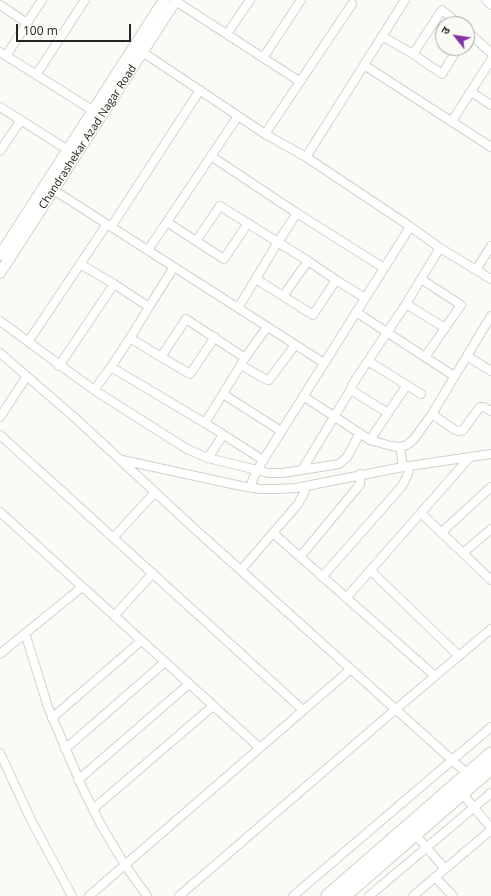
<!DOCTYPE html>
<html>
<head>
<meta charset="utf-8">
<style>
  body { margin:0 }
  #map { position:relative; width:491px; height:896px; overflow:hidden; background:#fbfbf6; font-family:"Open Sans","Noto Sans Devanagari",sans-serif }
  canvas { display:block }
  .north { position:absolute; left:435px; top:16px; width:40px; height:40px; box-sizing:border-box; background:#fbfbf6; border:1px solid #a5a5a1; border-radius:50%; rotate:300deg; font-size:11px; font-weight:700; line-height:16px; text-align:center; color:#232321 }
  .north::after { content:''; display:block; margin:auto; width:14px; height:18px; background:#8233a3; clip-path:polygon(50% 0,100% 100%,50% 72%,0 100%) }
  .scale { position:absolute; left:16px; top:24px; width:115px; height:18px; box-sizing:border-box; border:2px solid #232321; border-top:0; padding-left:5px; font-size:12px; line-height:14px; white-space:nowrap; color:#232321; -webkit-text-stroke:3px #fbfbf6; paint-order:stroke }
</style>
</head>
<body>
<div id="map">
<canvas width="491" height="896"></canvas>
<div class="north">उ</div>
<div class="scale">100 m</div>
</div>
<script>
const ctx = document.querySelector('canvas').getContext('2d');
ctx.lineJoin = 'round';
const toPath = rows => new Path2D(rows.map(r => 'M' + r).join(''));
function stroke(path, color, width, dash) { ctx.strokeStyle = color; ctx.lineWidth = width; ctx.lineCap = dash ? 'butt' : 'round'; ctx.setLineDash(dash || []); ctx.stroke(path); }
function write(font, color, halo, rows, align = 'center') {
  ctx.font = font + ' "Open Sans",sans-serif'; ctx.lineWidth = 3; ctx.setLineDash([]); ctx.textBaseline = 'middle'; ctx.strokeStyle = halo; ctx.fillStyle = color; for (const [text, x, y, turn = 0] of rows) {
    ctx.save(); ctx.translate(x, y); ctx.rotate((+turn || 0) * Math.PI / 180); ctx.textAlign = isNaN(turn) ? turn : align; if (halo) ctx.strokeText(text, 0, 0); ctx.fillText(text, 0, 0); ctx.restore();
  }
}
const minor = toPath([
  [174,0,299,81],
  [486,0,491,5],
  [0,5,27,23,6,56],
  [27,23,42,0],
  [467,31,491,53],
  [227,34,250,0],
  [382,36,413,54,442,10,459,24],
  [138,49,265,134,306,157,408,225,440,248,491,279],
  [0,52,97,113],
  [413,54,442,74,458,48],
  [263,58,301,0],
  [364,65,491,147],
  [36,75,85,0],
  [471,92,491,105],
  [0,107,68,150],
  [452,121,491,60],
  [265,134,352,4],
  [0,151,21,120],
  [211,156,295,212,384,268],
  [306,157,405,0],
  [49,187,324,363],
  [167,222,196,241,220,206,308,261],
  [111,227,200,90],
  [196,241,224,259,248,223],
  [148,250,238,116],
  [80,264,114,284,149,307,174,267],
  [476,270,491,246],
  [256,279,283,296,313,315,336,280,308,261,283,296],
  [421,279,406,304,445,328],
  [336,280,365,298],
  [238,308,278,242,297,213],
  [356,312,454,376],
  [0,321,94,390,187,449,208,458,257,470,410,227],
  [130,338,111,367,205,423,245,358,186,319,161,357,130,338,149,307],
  [28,342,107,224],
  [0,353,74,417,197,531,471,777],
  [467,356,491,371],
  [161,357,190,374,215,337],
  [425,357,461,305,421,279,440,248],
  [245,358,267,327],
  [368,361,406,304],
  [241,365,265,379,269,380,295,345],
  [59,366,114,284],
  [94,390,111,367],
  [223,394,281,431],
  [303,396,370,440,388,413,354,392,351,389,352,385,368,361,421,394],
  [388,413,407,385],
  [432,414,455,430,459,431,463,430,480,407,484,407,491,411],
  [0,417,27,376],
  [205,423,263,460],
  [0,435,303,710],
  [370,440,391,446,400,447,407,445,414,439,432,414,491,316],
  [400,447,403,467],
  [208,458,223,435],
  [122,460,241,486,260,489,277,489,296,488,403,467,491,454],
  [302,470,351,389],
  [256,473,257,470,268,473,283,473,339,464,347,457,360,433],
  [250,487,254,477],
  [0,512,260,748],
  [421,513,491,580],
  [442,532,491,487],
  [273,533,435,676],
  [114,537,155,492],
  [463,553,491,529],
  [300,557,357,488,360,484,360,474],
  [241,570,298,504,304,493,306,486],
  [371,571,459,656],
  [322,577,402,486,408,474,409,466],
  [346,598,470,457],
  [114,616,153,573],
  [25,633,48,707,82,787,101,825,125,865,147,896],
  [0,654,82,587],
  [52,718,141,641],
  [65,749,165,662],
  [0,753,31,820,72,896],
  [78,780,189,684],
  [462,793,491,828],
  [93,809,213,706],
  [415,834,445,869],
  [435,877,453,896],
  [89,896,351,669],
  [179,896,396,709,491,629],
  [293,896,491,727],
  [369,896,491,793],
  [413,896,491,830]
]);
const tertiary = toPath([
  [0,255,164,0],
  [0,273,176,0]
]);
const primary = toPath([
  [328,896,491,754],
  [344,896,491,768]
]);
stroke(minor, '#d2d1cc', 10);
stroke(tertiary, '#d2d1cc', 12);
stroke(primary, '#d2d1cc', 15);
stroke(minor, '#fff', 8);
stroke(tertiary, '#fff', 10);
stroke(primary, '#fff', 13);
write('11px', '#232321', '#fbfbf6', [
  ["Chandrashekar Azad Nagar Road",88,137,-57]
]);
</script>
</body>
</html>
